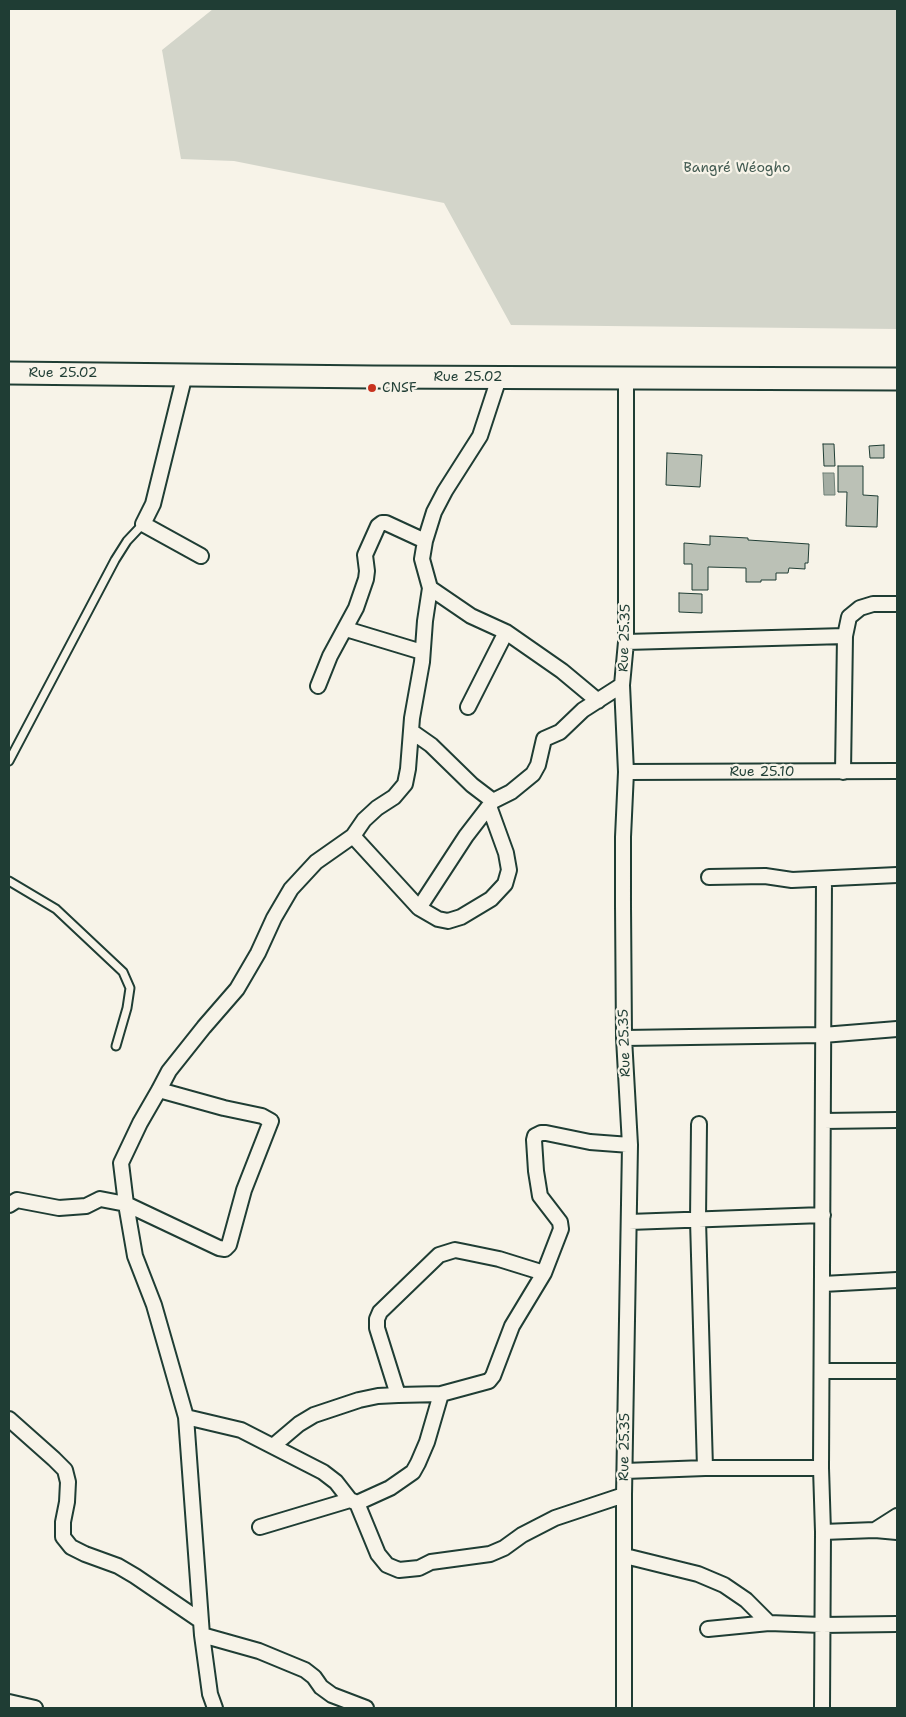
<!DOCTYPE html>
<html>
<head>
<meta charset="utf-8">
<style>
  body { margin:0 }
  #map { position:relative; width:906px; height:1717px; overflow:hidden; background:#f7f3e8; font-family:"Shantell Sans",sans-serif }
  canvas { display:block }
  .frame { position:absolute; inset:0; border:10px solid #1f3d34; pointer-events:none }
</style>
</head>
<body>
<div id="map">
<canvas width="906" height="1717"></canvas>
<div class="frame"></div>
</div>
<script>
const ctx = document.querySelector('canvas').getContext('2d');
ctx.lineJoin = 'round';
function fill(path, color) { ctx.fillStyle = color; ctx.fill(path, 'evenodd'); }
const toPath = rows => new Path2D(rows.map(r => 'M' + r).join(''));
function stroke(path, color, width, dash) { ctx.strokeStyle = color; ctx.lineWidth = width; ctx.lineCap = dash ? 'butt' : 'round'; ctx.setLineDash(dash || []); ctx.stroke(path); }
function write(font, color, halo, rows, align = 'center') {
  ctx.font = font + ' "Shantell Sans",sans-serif'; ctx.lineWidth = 4.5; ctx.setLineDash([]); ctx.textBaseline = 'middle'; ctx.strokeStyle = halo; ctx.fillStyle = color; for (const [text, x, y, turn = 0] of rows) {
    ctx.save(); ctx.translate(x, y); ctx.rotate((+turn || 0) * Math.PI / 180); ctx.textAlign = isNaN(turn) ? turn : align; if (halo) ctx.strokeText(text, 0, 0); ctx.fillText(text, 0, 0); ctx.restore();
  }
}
fill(toPath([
  [213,9,897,9,897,329,511,325,444,203,234,161,181,159,162,50]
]), '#d3d5ca');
const water = toPath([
  [823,473,834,473,835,495,824,495,823,473]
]);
fill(water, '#a4ada3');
stroke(water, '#6f8077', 1);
const building = toPath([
  [823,444,834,444,835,466,824,466,823,444],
  [884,445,884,458,870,458,869,446,884,445],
  [667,453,702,455,700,487,666,485,667,453],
  [838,466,863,466,863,495,878,496,877,527,846,526,847,492,838,492,838,466],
  [710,536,748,538,748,540,809,544,808,563,805,563,805,569,789,568,788,573,776,573,776,580,761,580,761,582,746,582,746,568,708,567,708,590,692,590,692,564,684,564,684,543,710,545,710,536],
  [679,593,702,594,702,613,679,612,679,593]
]);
fill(building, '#bbc1b6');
stroke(building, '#1f3d34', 1);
const lane = toPath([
  [9,761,115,560,127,541,143,524],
  [9,881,56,909,123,972,130,988,127,1008,116,1046]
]);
const street = toPath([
  [185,374,153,504,143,524,201,556],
  [430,588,471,616,506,632,562,671,598,701],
  [346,629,422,652],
  [626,642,845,636],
  [318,686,330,656,356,608,366,579,367,571,365,555,378,526,382,523,386,523,425,541],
  [468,707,506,632],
  [411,731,431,745,472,785,493,801,511,792,533,774,538,765,544,739,560,732,583,710,622,685],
  [626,772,897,771],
  [843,772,845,636,849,617,860,608,873,604,897,604],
  [353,836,419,908,466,836,493,801],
  [709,877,765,876,792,880,897,875],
  [419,908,438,919,448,921,461,917,491,899,505,884,509,870,506,853,489,806],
  [624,1038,823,1035,897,1029],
  [159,1090,224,1108,262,1116,271,1121,244,1190,229,1245,225,1249,219,1248,126,1204,121,1163,140,1123,159,1090,169,1071,204,1027,237,989,258,953,274,918,291,889,316,862,353,836,364,820,377,808,394,797,405,784,408,769,412,718,422,662,425,621,430,588,422,559,425,541,434,512,445,491,480,436,499,378],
  [823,1121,897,1120],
  [699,1124,698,1220,705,1468],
  [9,1205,17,1200,59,1208,86,1206,100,1199,126,1204,135,1256,154,1305,186,1417,202,1635,210,1694,215,1708],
  [629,1222,823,1215],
  [823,1284,897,1280],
  [822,1371,897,1371],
  [398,1395,377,1328,377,1319,380,1312,439,1255,455,1250,465,1252,499,1259,544,1273],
  [186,1417,241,1430,323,1472,336,1482,350,1500,357,1503,378,1554,387,1565,399,1570,419,1568,431,1562,490,1554,504,1548,522,1535,555,1518,624,1495],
  [9,1419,54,1459,65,1470,68,1482,67,1502,63,1522,63,1537,71,1547,85,1554,118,1566,135,1576,201,1621],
  [273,1446,299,1424,314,1415,359,1400,378,1396,398,1395,441,1394,489,1381,493,1376,512,1326,544,1273,561,1229,560,1222,540,1196,536,1171,534,1140,535,1136,541,1133,546,1133,590,1142,630,1145],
  [625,1471,705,1468,821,1468],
  [357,1503,390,1488,413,1472,418,1463,427,1442,441,1394],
  [260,1527,350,1500],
  [875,1530,897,1532],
  [823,1532,875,1530,897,1516],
  [625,1556,698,1574,724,1585,746,1600,769,1623],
  [708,1629,769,1623,822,1625,897,1624],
  [202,1635,259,1651,305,1670,314,1677,321,1687,332,1695,366,1708],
  [9,1702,35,1708],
  [624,1708,624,1495,630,1145,624,1038,623,905,623,837,626,772,622,685,626,642,626,377],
  [822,1708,823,1532,821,1468,824,879]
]);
const primary = toPath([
  [9,373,373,377,897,379]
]);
stroke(lane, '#1f3d34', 11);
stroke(street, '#1f3d34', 18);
stroke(primary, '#1f3d34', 25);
stroke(lane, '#f7f3e8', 7);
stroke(street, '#f7f3e8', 14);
stroke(primary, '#f7f3e8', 21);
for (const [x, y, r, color] of [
  [372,388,5,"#c8321e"]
]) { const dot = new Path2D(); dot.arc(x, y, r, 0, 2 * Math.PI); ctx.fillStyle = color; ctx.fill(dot); stroke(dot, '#f7f3e8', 2); }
write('14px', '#435b52', '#f7f3e8', [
  ["Bangré Wéogho",737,168]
]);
write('14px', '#1f3d34', '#f7f3e8', [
  ["Rue 25.02",63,373],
  ["Rue 25.02",468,377],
  ["Rue 25.35",625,638,-88],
  ["Rue 25.10",762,772],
  ["Rue 25.35",625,1043,-92],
  ["Rue 25.35",625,1447,-89]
]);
write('14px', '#1f3d34', '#f7f3e8', [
  ["CNSF",382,388]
], 'left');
</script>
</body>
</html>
